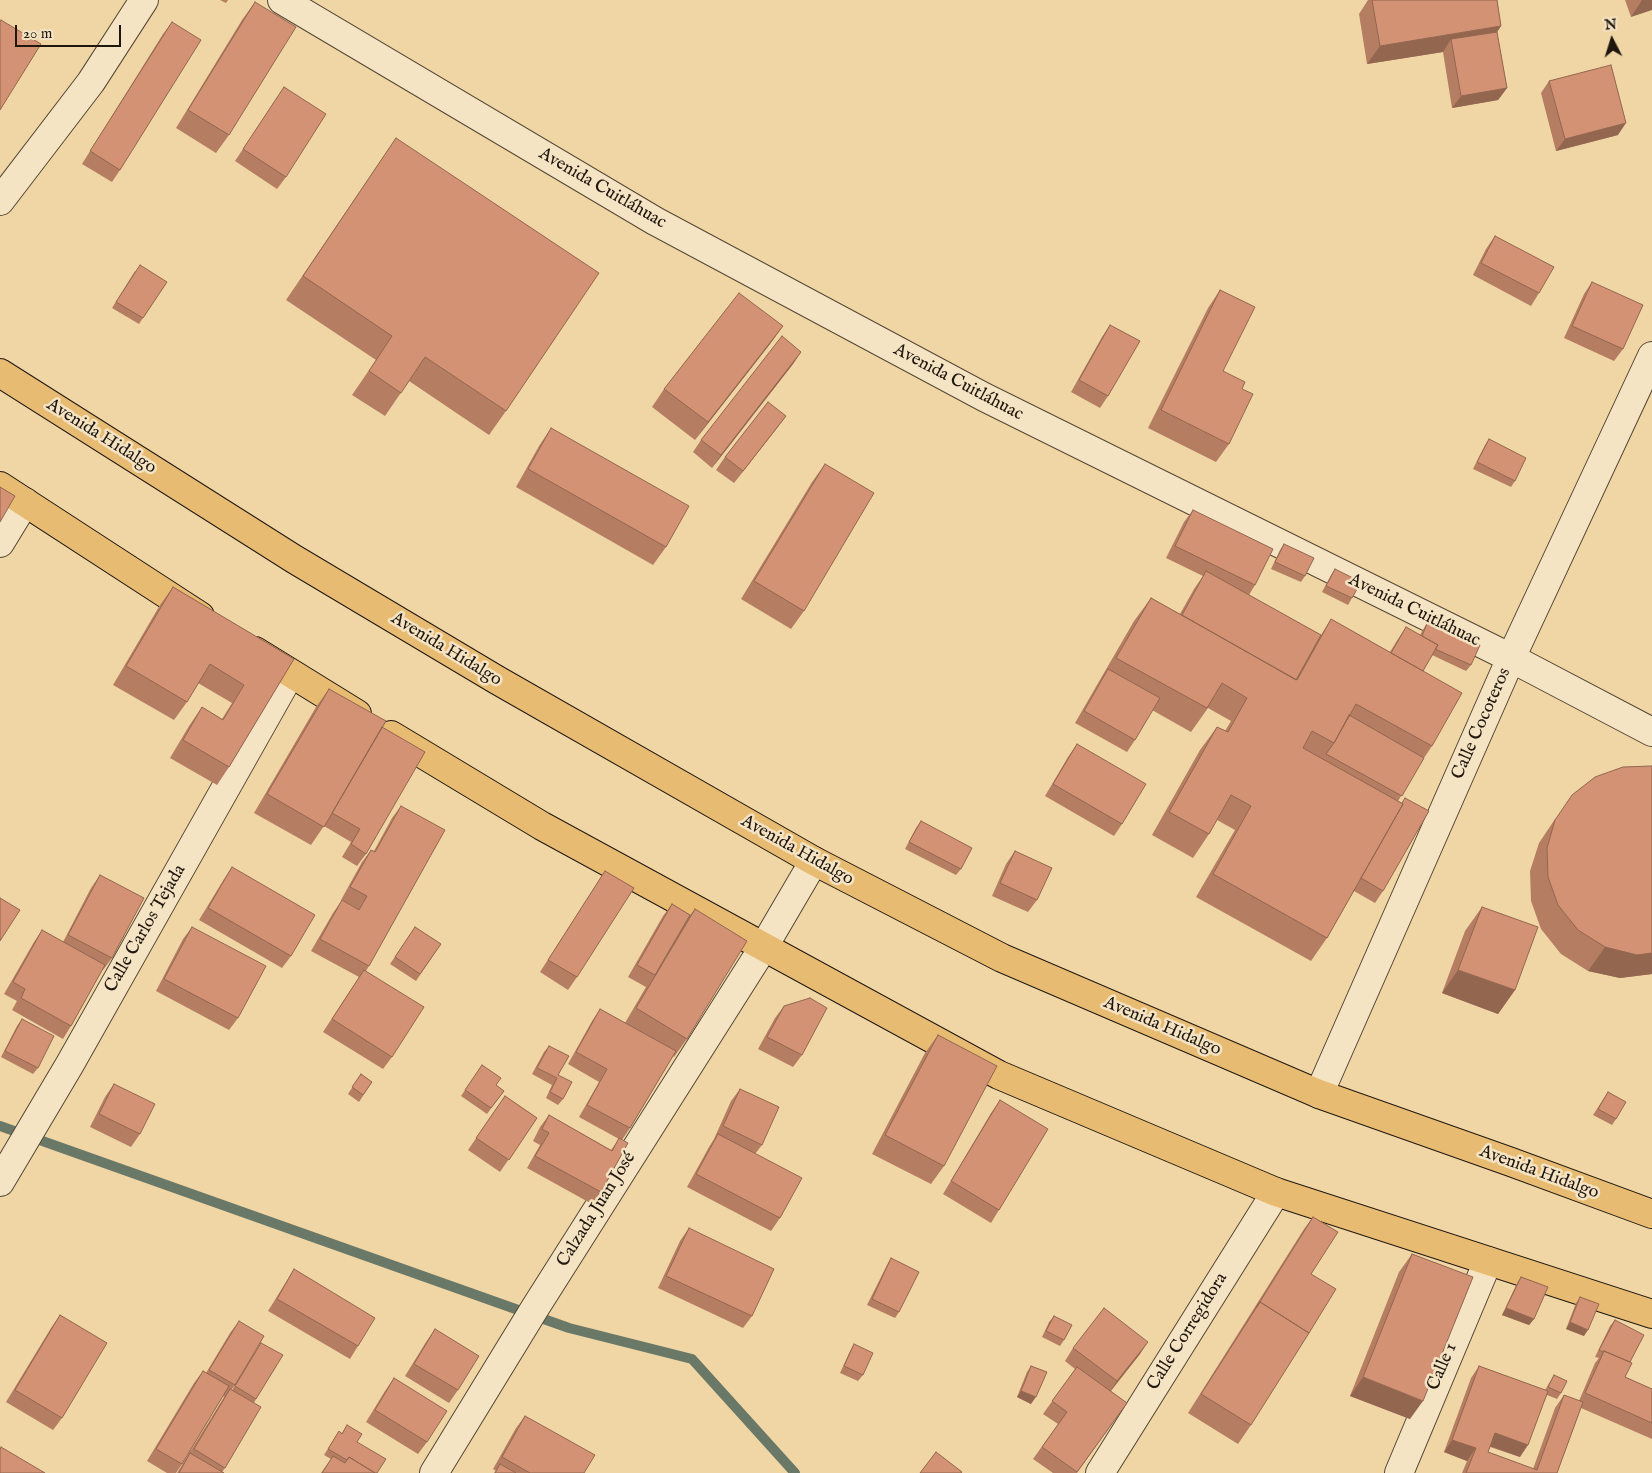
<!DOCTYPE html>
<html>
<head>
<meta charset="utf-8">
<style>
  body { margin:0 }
  #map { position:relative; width:1652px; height:1473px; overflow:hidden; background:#f0d6a5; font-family:"IM FELL English",serif }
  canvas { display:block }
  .north { position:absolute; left:1587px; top:15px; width:50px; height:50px; -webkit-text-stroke:4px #f5e4c4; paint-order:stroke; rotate:355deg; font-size:14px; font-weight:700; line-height:20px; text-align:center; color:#20170f }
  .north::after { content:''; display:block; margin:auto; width:18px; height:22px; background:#20170f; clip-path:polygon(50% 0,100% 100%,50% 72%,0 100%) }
  .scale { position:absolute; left:15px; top:25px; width:106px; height:22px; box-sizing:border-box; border:2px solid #20170f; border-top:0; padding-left:6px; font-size:15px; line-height:18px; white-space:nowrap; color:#20170f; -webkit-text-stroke:4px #f5e4c4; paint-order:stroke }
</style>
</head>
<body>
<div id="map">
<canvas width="1652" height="1473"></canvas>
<div class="north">N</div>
<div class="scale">20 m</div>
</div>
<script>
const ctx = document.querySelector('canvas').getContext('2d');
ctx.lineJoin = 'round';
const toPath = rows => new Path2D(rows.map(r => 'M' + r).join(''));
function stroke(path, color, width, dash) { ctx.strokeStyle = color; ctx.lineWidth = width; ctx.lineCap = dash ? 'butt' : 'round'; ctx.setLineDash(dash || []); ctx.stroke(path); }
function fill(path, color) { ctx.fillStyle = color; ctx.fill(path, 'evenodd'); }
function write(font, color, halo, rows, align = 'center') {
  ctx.font = font + ' "IM FELL English",serif'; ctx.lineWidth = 5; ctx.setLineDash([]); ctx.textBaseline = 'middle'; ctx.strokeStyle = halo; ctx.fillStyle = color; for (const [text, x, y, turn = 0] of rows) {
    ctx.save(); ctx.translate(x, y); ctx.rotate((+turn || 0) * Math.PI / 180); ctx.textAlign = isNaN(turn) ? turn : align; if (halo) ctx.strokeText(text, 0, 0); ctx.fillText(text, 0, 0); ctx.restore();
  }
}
stroke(toPath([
  [0,1126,569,1328,692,1359,795,1473]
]), '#6a7868', 10);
const street = toPath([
  [282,0,655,221,984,397,1511,658,1652,732],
  [0,201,91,82,144,0],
  [0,543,25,502],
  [1319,1094,1511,658,1652,356],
  [0,1182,70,1064,290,674],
  [434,1473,535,1308,763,948,814,861],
  [1100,1473,1276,1192],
  [1399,1473,1488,1261]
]);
const primary = toPath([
  [0,373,294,559,497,680,814,861,1002,958,1319,1094,1511,1162,1652,1214],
  [0,486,200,616],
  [255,651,357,714],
  [391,735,542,826,999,1075,1276,1192,1652,1314]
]);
stroke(street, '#544734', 30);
stroke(primary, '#20170f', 30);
stroke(street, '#f5e4c4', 28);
stroke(primary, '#e8bb72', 28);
fill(toPath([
  [220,0,228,0,226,3],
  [1368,0,1497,0,1501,26,1497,32,1507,88,1498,100,1452,108,1443,52,1367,64,1359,14],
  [1625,0,1652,0,1631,17],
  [255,2,229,135,216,153,176,128,242,20],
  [172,22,120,170,112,182,82,164,163,34],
  [1549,81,1618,135,1556,151,1541,93],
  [284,87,286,177,277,189,235,161],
  [396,138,506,411,489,435,409,381,385,416,352,395,376,360,286,300],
  [1495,236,1539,293,1531,306,1473,275,1486,249],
  [135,271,167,282,139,324,112,308],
  [1592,282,1623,349,1614,361,1564,338,1584,294],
  [1220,290,1223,371,1242,389,1229,444,1216,462,1148,428,1208,308],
  [1110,325,1108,396,1100,408,1071,392,1102,337],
  [783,326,770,344,695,440,652,407,664,389],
  [801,352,793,364,712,468,693,452,701,440],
  [786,416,777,428,734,483,716,470,725,457],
  [551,428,666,547,653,565,516,487,539,446],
  [1489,439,1515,481,1511,487,1473,469,1485,445],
  [825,464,804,611,791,629,741,599,812,482],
  [1193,510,1255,585,1249,595,1321,635,1331,619,1390,652,1398,639,1406,627,1420,635,1428,621,1471,665,1466,671,1432,655,1423,671,1432,746,1424,758,1398,801,1402,803,1405,798,1383,891,1375,903,1354,891,1327,938,1311,961,1196,897,1235,830,1217,820,1209,834,1193,858,1152,835,1200,750,1217,727,1225,731,1231,721,1208,708,1191,732,1152,710,1135,740,1127,752,1075,723,1134,621,1151,598,1180,614,1194,589,1203,576,1166,558,1184,522],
  [1284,544,1305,576,1301,582,1271,569,1280,550],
  [1335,569,1352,598,1348,605,1322,592,1331,575],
  [173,587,294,659,229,767,217,785,170,758,189,726,202,707,222,719,232,703,198,683,187,702,174,720,113,685,160,605],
  [329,689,382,727,366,854,357,866,342,857,351,842,324,826,311,845,254,813,316,707],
  [1077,744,1122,824,1114,836,1045,796,1068,757],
  [1652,766,1652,974,1620,978,1588,971,1561,954,1541,929,1531,901,1530,871,1539,843,1555,819],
  [401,806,369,966,366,971,392,1057,383,1069,323,1032,359,977,311,951,333,913,342,900,358,909,341,900,362,862,371,850,374,851,392,818],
  [921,821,961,869,956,875,905,849,916,828],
  [1015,851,1037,900,1028,912,992,896,1006,864],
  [232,867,291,956,282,968,199,920,224,879],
  [605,871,577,977,568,990,540,972],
  [100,875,112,958,103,970,102,970,71,1026,63,1039,12,1010,17,1001,4,994,34,942,42,930,63,942,91,888],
  [672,904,690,915,695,909,687,1039,674,1057,673,1056,630,1128,622,1140,601,1192,592,1204,527,1168,540,1145,533,1141,540,1127,549,1115,611,1150,619,1139,579,1117,599,1082,568,1064,592,1021,600,1009,625,1023,646,987,628,977,663,916],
  [1482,907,1515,990,1498,1014,1442,993,1465,931],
  [192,927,238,1018,229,1030,156,991,183,939],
  [415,927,441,944,416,981,390,964],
  [784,1006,802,1055,793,1067,758,1049,775,1018],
  [22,1019,38,1068,33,1074,1,1057,17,1026],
  [938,1035,944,1166,931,1184,872,1154,925,1053],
  [549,1046,558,1075,563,1099,558,1105,546,1098,552,1085,532,1074,544,1052],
  [482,1065,496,1085,504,1091,487,1114,461,1096],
  [361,1074,372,1082,359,1102,348,1094],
  [114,1084,140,1134,131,1147,90,1127,105,1097],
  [740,1089,762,1145,755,1154,780,1218,771,1231,687,1187,709,1147,714,1139,731,1101],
  [1608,1092,1616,1119,1612,1125,1593,1115],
  [505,1096,537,1118,500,1172,468,1150],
  [1000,1100,999,1210,991,1223,943,1194,991,1113],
  [1313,1217,1251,1425,1238,1444,1188,1413,1304,1229],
  [689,1228,752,1316,743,1328,658,1288,680,1241],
  [1412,1254,1410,1419,1350,1396,1399,1272],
  [891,1258,899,1312,895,1318,867,1305,887,1265],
  [294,1269,358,1346,350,1359,268,1311,286,1282],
  [1521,1277,1534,1319,1529,1325,1502,1315,1517,1283],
  [1580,1297,1584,1336,1566,1329,1576,1303],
  [60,1315,62,1418,53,1430,6,1402,51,1328],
  [1054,1316,1064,1340,1060,1346,1042,1337,1049,1322],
  [1615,1320,1630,1362,1625,1377,1652,1389,1652,1439,1581,1408,1557,1473,1462,1473,1467,1461,1444,1452,1471,1378,1479,1366,1545,1390,1554,1375,1561,1393,1557,1399,1547,1395,1520,1457,1490,1447,1488,1452,1533,1469,1555,1408,1564,1395,1579,1401,1595,1363,1599,1358,1595,1357,1610,1326],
  [239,1321,235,1385,231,1390,232,1390,261,1343,256,1399,254,1403,225,1468,222,1472,224,1473,177,1473,224,1397,223,1396,182,1464,176,1473,167,1473,147,1461,194,1383,203,1371,206,1373,230,1333],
  [435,1329,458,1390,449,1403,405,1376,426,1342],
  [854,1344,863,1375,858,1381,840,1373,850,1351],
  [1073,1348,1140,1354,1111,1391,1127,1403,1077,1473,1053,1473,1033,1459,1058,1424,1043,1414,1075,1369,1065,1361],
  [1031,1366,1031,1404,1017,1397,1027,1372],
  [394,1378,427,1442,418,1454,366,1422,385,1391],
  [525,1416,584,1473,494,1473,496,1471,493,1469,516,1428],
  [347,1425,357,1442,377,1473,321,1473,331,1459,324,1455,339,1431,342,1433]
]), '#b57e63');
fill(toPath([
  [1642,0,1652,0,1652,10,1631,17],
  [1501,26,1489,44,1451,39,1443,52,1367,64,1380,46],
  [1507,88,1498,100,1452,108,1461,96],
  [1626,123,1618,135,1556,151,1565,139],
  [783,326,770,344,695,440,708,422],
  [801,352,793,364,712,468,721,455],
  [786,416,777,428,734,483,743,471],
  [1605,947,1652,953,1652,974,1620,978,1588,971],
  [1458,970,1515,990,1498,1014,1442,993],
  [1506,1308,1534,1319,1529,1325,1502,1315],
  [1570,1322,1588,1330,1584,1336,1566,1329],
  [1148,1342,1140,1354,1108,1394,1117,1381],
  [1363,1377,1423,1401,1410,1419,1350,1396],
  [1021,1391,1036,1397,1031,1404,1017,1397],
  [1495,1433,1528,1445,1520,1457,1487,1445],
  [1452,1440,1476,1448,1467,1461,1444,1452]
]), '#936650');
const building = toPath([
  [1372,0,1497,0,1501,26,1380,46,1372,0],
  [255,2,296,27,229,135,188,110,255,2],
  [1,20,41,44,0,110,0,22,1,20],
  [172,22,201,40,120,170,90,151,172,22],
  [1497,32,1507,88,1461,96,1451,39,1497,32],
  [1611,65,1626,123,1565,139,1549,81,1611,65],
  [284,87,326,114,286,177,243,149,284,87],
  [396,138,599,273,506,411,425,357,401,393,369,371,392,336,303,276,396,138],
  [1495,236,1554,267,1539,293,1481,263,1495,236],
  [140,265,167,282,143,318,116,302,140,265],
  [1592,282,1643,305,1623,349,1572,326,1592,282],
  [1220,290,1255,307,1223,371,1245,382,1242,389,1253,394,1229,444,1161,410,1220,290],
  [739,293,783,326,708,422,664,389,739,293],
  [1110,325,1140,341,1108,396,1079,380,1110,325],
  [782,336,801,352,721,455,701,440,782,336],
  [768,402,786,416,743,471,725,457,768,402],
  [551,428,689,506,666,547,528,469,551,428],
  [1489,439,1526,458,1515,481,1477,462,1489,439],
  [825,464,874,493,804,611,754,581,825,464],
  [0,487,15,496,0,522,0,487],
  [1193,510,1273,549,1255,585,1175,546,1193,510],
  [1284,544,1314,558,1305,576,1275,562,1284,544],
  [1335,569,1361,582,1352,598,1326,586,1335,569],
  [1206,571,1321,635,1296,680,1182,615,1206,571],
  [173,587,294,659,229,767,183,740,202,707,223,720,244,685,210,664,187,702,126,666,173,587],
  [1151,598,1297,680,1331,619,1462,693,1432,746,1356,704,1334,743,1312,731,1303,748,1403,804,1327,938,1213,874,1251,806,1231,795,1209,834,1169,812,1217,727,1228,732,1247,698,1222,683,1207,708,1116,658,1151,598],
  [1428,621,1480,645,1471,665,1435,649,1438,645,1422,636,1428,621],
  [1406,627,1438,645,1423,671,1391,653,1406,627],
  [1108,669,1160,698,1135,740,1084,711,1108,669],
  [329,689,386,721,324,827,267,794,329,689],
  [1349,715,1424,758,1402,796,1326,754,1334,743,1349,715],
  [382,727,425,752,366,854,351,844,360,829,332,813,382,727],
  [1077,744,1146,784,1122,824,1053,784,1077,744],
  [1652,766,1652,953,1637,955,1605,947,1578,930,1558,905,1548,877,1547,848,1555,820,1572,795,1595,777,1623,767,1652,766],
  [1405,798,1429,811,1383,891,1361,878,1403,804,1402,803,1405,798],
  [401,806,445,830,369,966,320,939,342,900,359,910,367,896,350,887,371,850,375,852,401,806],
  [921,821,972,848,961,869,909,842,921,821],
  [1015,851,1052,868,1037,900,1000,883,1015,851],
  [232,867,315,915,291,956,208,908,232,867],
  [605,871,634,888,577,977,548,960,605,871],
  [100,875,144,898,112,958,68,935,100,875],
  [0,898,20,910,0,941,0,898],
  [672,904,690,915,655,975,637,965,672,904],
  [1482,907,1538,927,1515,990,1458,970,1482,907],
  [695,909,747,941,687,1039,636,1008,695,909],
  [192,927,266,966,238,1018,164,979,192,927],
  [415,927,441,944,420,974,395,957,415,927],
  [42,930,105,965,71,1026,21,998,25,989,13,982,42,930],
  [364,970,424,1007,392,1057,332,1019,364,970],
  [810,998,827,1008,802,1055,767,1037,784,1006,810,998],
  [600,1009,676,1051,630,1128,587,1105,607,1069,576,1052,600,1009],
  [22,1019,54,1036,38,1068,5,1051,22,1019],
  [938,1035,997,1066,944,1166,885,1135,938,1035],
  [549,1046,569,1056,558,1075,572,1082,563,1099,550,1092,557,1078,537,1068,549,1046],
  [482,1065,501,1078,496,1085,504,1091,491,1108,465,1090,482,1065],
  [361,1074,372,1082,363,1095,352,1087,361,1074],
  [114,1084,155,1104,140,1134,99,1114,114,1084],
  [740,1089,779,1107,762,1145,723,1126,740,1089],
  [1608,1092,1626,1102,1616,1119,1598,1109,1608,1092],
  [505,1096,537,1118,509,1160,476,1138,505,1096],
  [1000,1100,1048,1129,999,1210,951,1181,1000,1100],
  [549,1115,612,1151,619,1138,628,1143,601,1192,535,1156,549,1133,542,1129,549,1115],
  [718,1134,802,1178,780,1218,696,1174,718,1134],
  [1313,1217,1338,1232,1311,1274,1336,1289,1309,1333,1260,1302,1256,1308,1313,1217],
  [689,1228,774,1269,752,1316,666,1276,689,1228],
  [1412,1254,1473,1277,1423,1401,1363,1377,1412,1254],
  [891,1258,919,1272,899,1312,872,1299,891,1258],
  [294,1269,375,1318,358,1346,277,1299,294,1269],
  [1521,1277,1548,1287,1534,1319,1506,1308,1521,1277],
  [1580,1297,1599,1304,1588,1330,1570,1322,1580,1297],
  [1260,1302,1309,1333,1251,1425,1201,1394,1260,1302],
  [1104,1308,1148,1342,1117,1381,1073,1348,1104,1308],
  [60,1315,107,1343,62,1418,15,1390,60,1315],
  [1054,1316,1072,1325,1064,1340,1046,1331,1054,1316],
  [1615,1320,1644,1335,1630,1362,1604,1351,1603,1352,1599,1350,1615,1320],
  [239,1321,264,1336,235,1385,209,1370,239,1321],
  [435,1329,479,1356,458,1390,414,1364,435,1329],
  [261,1343,283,1355,256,1399,235,1386,261,1343],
  [854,1344,873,1353,863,1375,844,1366,854,1344],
  [1604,1351,1632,1363,1625,1377,1652,1389,1652,1423,1585,1393,1604,1351],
  [1031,1366,1047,1372,1036,1397,1021,1391,1031,1366],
  [1479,1366,1548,1391,1528,1445,1495,1433,1488,1452,1537,1470,1564,1395,1583,1402,1557,1473,1466,1473,1476,1448,1452,1440,1479,1366],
  [1077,1367,1127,1403,1077,1472,1042,1447,1067,1412,1052,1401,1077,1367],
  [203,1371,229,1386,182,1464,156,1449,203,1371],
  [1554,1375,1567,1381,1561,1393,1548,1387,1554,1375],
  [394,1378,447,1411,427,1442,375,1410,394,1378],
  [230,1389,261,1407,225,1468,194,1449,230,1389],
  [525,1416,595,1455,584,1473,530,1473,502,1457,525,1416],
  [347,1425,362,1434,357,1442,386,1459,377,1473,375,1473,349,1457,347,1460,328,1449,339,1431,342,1434,347,1425],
  [1,1447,45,1473,0,1473,0,1450,1,1447],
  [936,1452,962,1472,961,1473,920,1473,936,1452],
  [190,1453,224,1473,179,1473,190,1453],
  [333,1456,345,1463,349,1457,375,1473,322,1473,333,1456],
  [500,1464,516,1473,495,1473,500,1464]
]);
fill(building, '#d29273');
stroke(building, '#936650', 1);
write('18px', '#20170f', '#f5e4c4', [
  ["Avenida Cuitláhuac",602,189,30],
  ["Avenida Cuitláhuac",958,383,28],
  ["Avenida Hidalgo",101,437,32],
  ["Avenida Cuitláhuac",1414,611,26],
  ["Avenida Hidalgo",446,650,31],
  ["Calle Cocoteros",1482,724,-66],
  ["Avenida Hidalgo",797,851,29],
  ["Calle Carlos Tejada",146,929,-60],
  ["Avenida Hidalgo",1162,1027,23],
  ["Avenida Hidalgo",1539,1173,20],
  ["Calzada Juan José",597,1210,-58],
  ["Calle Corregidora",1188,1332,-58],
  ["Calle 1",1443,1367,-67]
]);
</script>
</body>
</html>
